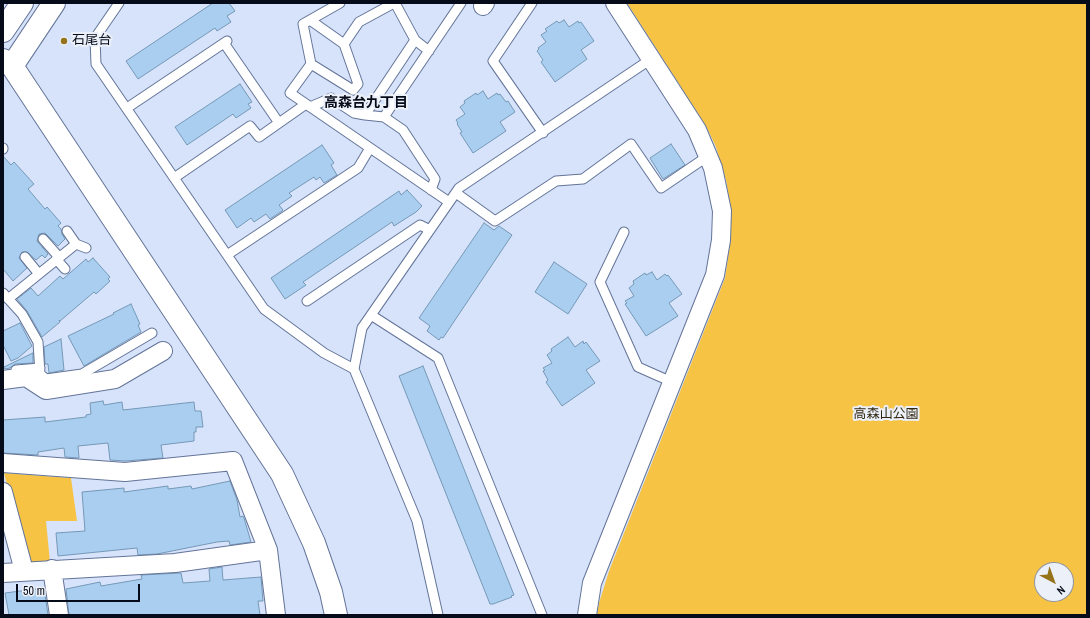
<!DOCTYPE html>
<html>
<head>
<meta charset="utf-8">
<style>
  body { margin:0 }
  #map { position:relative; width:1090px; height:618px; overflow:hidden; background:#d7e3fb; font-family:"Archivo Narrow",sans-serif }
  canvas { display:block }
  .frame { position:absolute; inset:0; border:4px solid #060b19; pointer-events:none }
  .north { position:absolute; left:1034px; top:562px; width:40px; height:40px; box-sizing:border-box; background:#ecf0f8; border:1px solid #90949f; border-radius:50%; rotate:139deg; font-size:11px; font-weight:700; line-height:16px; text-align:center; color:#060b19 }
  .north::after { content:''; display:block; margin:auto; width:14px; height:18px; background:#95731b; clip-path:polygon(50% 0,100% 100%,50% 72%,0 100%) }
  .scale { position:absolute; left:16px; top:584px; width:124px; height:18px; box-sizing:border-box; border:2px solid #060b19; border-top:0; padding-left:5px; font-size:12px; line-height:14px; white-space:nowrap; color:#060b19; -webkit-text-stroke:3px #ecf0f8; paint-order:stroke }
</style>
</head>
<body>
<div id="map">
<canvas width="1090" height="618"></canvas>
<div class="frame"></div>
<div class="north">N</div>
<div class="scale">50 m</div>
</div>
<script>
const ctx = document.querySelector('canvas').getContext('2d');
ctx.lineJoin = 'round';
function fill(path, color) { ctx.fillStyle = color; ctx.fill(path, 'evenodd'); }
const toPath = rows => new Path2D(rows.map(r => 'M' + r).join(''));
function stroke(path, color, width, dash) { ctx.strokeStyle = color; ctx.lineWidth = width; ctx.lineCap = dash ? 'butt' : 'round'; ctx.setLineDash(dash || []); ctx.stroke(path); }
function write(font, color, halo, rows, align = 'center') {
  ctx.font = font + ' "Archivo Narrow","Noto Sans JP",sans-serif'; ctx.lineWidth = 4; ctx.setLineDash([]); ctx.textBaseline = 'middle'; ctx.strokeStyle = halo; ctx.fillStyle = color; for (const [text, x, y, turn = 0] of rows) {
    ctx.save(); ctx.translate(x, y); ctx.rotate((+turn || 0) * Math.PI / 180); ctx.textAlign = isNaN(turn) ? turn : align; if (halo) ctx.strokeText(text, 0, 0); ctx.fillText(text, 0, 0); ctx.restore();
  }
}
fill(toPath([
  [627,3,1087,3,1087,615,597,615,599,603,609,571,725,278,731,238,731,210,726,180,716,147,706,126],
  [1042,570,1066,570,1066,594,1042,594],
  [4,473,71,478,77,521,46,521,50,562,27,563]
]), '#f6c345');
const building = toPath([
  [213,3,229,3,235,11,227,16,231,22,217,31,215,28,138,79,126,61,213,3],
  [564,20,569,27,578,21,579,23,581,22,594,41,581,50,587,59,555,82,541,62,543,60,537,51,539,49,538,48,546,42,541,35,547,31,545,29,557,21,559,23,564,20],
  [240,84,252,102,248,104,251,108,236,118,233,114,187,145,175,127,240,84],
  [483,91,488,99,497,93,498,95,500,94,506,102,508,101,515,112,500,122,506,131,473,153,460,133,462,132,457,124,458,123,456,120,465,114,460,107,465,103,464,101,476,93,477,95,483,91],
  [671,144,685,165,663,179,650,158,671,144],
  [322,145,334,163,331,165,337,175,324,183,320,177,316,180,314,177,289,193,292,196,279,205,283,210,282,211,270,219,266,214,254,222,251,218,237,228,225,210,322,145],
  [3,156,11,165,14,162,34,184,28,189,45,209,47,207,61,223,58,226,61,229,62,234,65,239,58,246,45,233,39,234,37,241,48,254,45,258,42,255,36,260,27,252,22,252,19,258,27,268,13,281,3,269,3,156],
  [407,190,422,206,416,212,394,226,392,222,303,282,306,285,285,299,271,278,399,191,401,195,407,190],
  [484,223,494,230,499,226,512,235,443,338,441,337,439,340,427,331,430,326,419,318,484,223],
  [93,258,110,277,108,279,110,281,96,294,94,292,60,321,59,320,60,322,42,337,27,311,17,299,31,288,38,296,60,276,63,279,86,259,88,262,93,258],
  [554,262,587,284,568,314,535,292,554,262],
  [652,272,657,280,665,274,667,276,668,275,682,294,669,303,678,316,646,336,625,304,627,303,625,301,634,296,629,288,634,284,633,281,645,273,646,275,652,272],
  [131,304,140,324,138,325,141,332,84,366,68,336,114,314,113,313,131,304],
  [20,323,32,346,18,358,11,361,3,345,3,331,20,323],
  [568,337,575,347,583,341,584,344,586,342,600,361,586,370,595,383,562,406,546,382,548,380,543,371,545,370,543,368,552,363,547,355,552,351,551,349,568,337],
  [61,339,64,370,49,373,48,364,45,364,44,347,61,339],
  [33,353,33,363,15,364,10,368,5,369,4,367,33,353],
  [423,366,514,595,511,596,512,597,493,604,490,604,399,376,423,366],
  [103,401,104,405,122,402,123,410,194,402,195,411,201,411,203,427,196,427,196,432,194,432,194,441,161,445,163,458,125,461,110,460,108,443,78,446,79,458,65,457,64,448,38,452,38,455,3,453,3,420,45,417,45,422,86,417,86,415,91,414,90,403,103,401],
  [230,481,237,500,240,517,243,516,244,518,251,542,230,545,229,541,217,542,157,554,138,555,137,548,58,556,56,533,85,531,82,492,124,488,124,492,168,486,168,489,191,486,192,489,230,481],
  [222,567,223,580,261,577,263,601,258,601,260,615,69,615,66,589,100,582,101,586,142,579,141,575,181,573,183,583,210,581,209,569,222,567],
  [44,588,48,615,9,615,5,593,44,588]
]);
fill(building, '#aaceef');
stroke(building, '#7598b7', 1);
const lane = toPath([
  [119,3,95,38,96,64,264,309,324,353,354,369],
  [340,3,303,24,311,64,290,93,449,202],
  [395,3,415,40,429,51],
  [532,3,493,61,543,133],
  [310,20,344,44],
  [224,43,279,123],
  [311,64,353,90,358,84,344,44,359,22,394,3],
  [310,107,331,98,354,113,365,115,384,117,403,130,435,179,431,190],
  [127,108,227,41],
  [365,115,415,40],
  [384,117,461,3],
  [3,149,3,148],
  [174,178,250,126,259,137,306,104],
  [456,193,495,221,556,181,583,179,631,144,661,188,708,156],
  [67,231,76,244,86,248],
  [624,232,600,282,638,367,672,382],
  [43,239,59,257],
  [227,255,358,168,370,148],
  [25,257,39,274],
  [56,259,65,269],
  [3,293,22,314,38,342,40,374,46,379,82,374,152,333],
  [8,299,76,244],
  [307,301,420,225,430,230],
  [371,315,438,358,542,615],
  [16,370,40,368],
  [438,615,417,521,354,369,362,328,459,188,651,59]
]);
const street = toPath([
  [483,6,485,3],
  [3,380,26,377,46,390,115,379,163,351],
  [3,463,125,472,233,461,268,550,276,615],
  [3,492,24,571],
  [52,569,59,615],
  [3,573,175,563,268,550],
  [587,615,592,583,715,275,721,240,722,211,713,168,697,130,615,3]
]);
const secondary = toPath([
  [3,31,22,3],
  [3,60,12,66,282,474,314,543,331,592,336,615],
  [12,66,54,3]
]);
stroke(lane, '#637498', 11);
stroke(street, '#637498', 20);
stroke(secondary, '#637498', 24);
stroke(lane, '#fff', 9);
stroke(street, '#fff', 18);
stroke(secondary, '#fff', 22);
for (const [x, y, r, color] of [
  [64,41,4,"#95731b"]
]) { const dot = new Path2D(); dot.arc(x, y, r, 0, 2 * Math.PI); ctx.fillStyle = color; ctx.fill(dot); stroke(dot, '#ecf0f8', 1.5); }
write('13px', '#060b19', '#ecf0f8', [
  ["石尾台",72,41]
], 'left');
write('13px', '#332913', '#ecf0f8', [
  ["高森山公園",886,415]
]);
write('bold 14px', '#060b19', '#ecf0f8', [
  ["高森台九丁目",366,103]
]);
</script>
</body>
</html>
